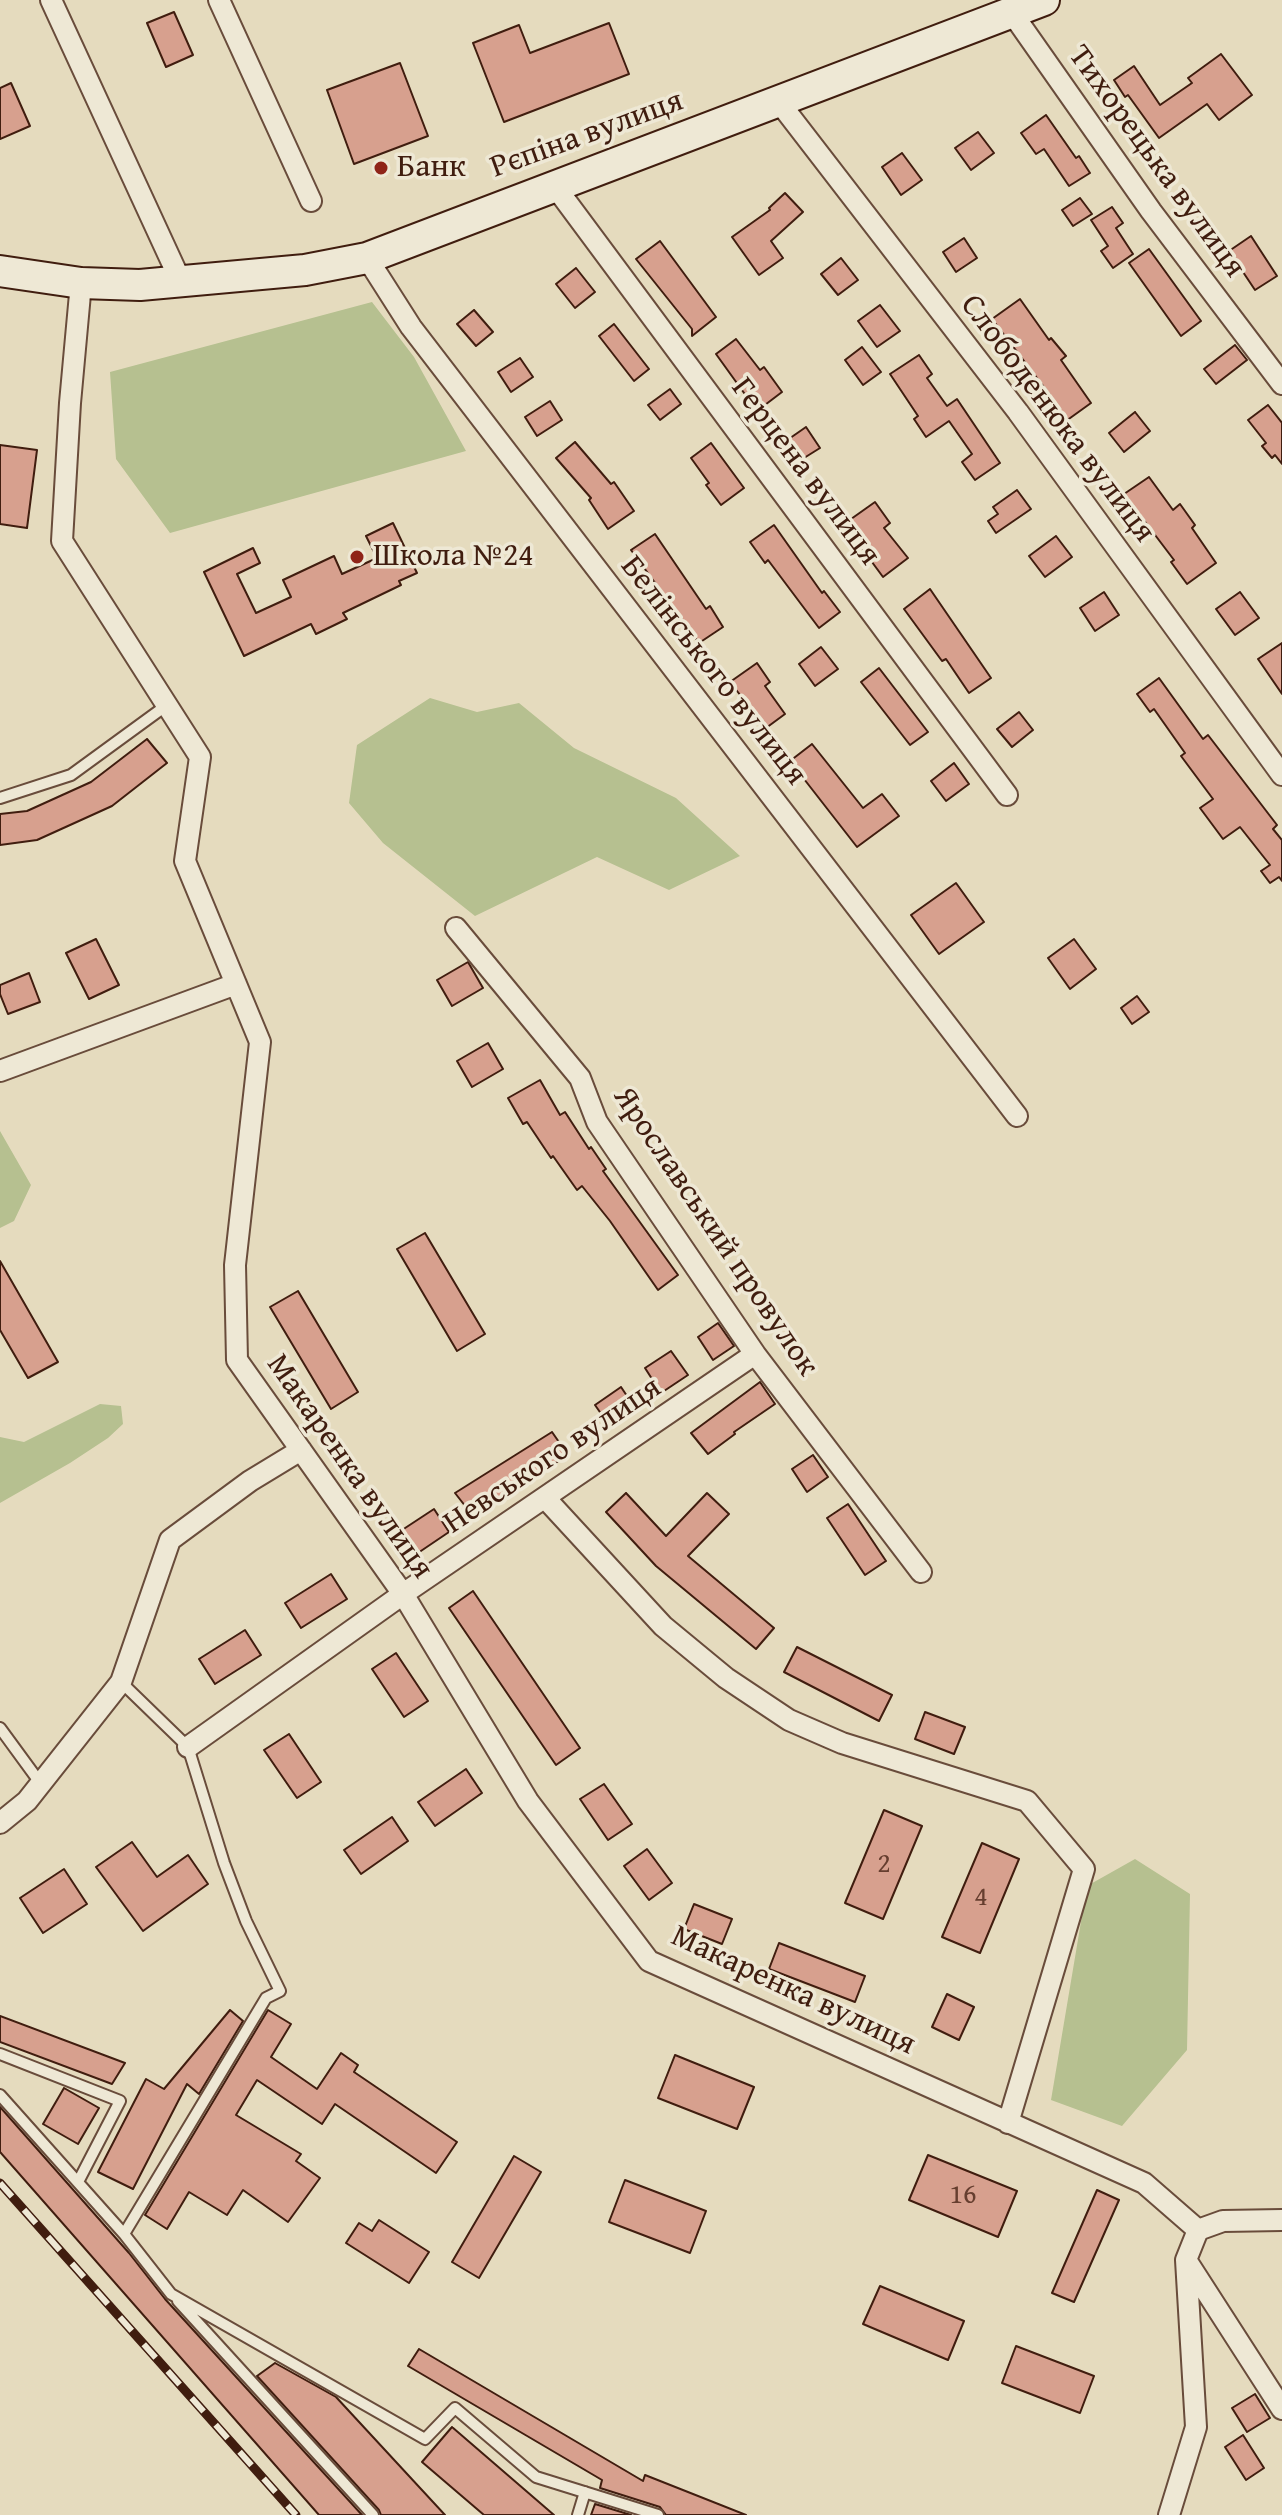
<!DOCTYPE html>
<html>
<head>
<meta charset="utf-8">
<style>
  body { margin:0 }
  canvas { display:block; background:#e5dbbe }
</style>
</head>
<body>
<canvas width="1282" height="2515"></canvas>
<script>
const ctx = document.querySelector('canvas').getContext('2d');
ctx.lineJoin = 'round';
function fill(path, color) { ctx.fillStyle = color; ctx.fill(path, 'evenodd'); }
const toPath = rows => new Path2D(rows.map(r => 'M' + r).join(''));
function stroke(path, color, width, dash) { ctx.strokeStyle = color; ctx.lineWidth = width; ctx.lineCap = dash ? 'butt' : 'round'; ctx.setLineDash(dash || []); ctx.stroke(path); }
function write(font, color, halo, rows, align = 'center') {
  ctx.font = font + ' "Gentium Book Plus",serif'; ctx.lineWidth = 7; ctx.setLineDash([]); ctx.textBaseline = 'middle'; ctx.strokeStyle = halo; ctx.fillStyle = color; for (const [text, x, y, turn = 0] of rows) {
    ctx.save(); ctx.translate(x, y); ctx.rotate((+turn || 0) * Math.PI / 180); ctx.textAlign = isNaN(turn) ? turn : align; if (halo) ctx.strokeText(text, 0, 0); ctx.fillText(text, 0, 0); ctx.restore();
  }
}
fill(toPath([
  [372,302,414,357,466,451,170,533,116,459,110,372],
  [430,698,477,712,519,703,574,748,676,798,740,856,669,890,597,857,475,916,383,843,349,803,357,745],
  [0,1131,31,1185,14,1221,0,1228],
  [100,1404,121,1406,123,1424,108,1438,70,1463,0,1503,0,1437,24,1442],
  [1135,1859,1190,1894,1187,2050,1122,2126,1051,2100,1087,1886]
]), '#b6c090');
const building = toPath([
  [174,12,193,55,166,67,147,23,174,12],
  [609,23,629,74,504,122,473,43,519,25,530,53,609,23],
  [1221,54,1252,95,1219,120,1207,104,1159,138,1128,95,1125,97,1114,80,1134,66,1160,105,1192,83,1188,78,1221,54],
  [400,63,428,136,354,164,327,90,400,63],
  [11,83,30,126,0,139,0,88,11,83],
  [1046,115,1076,158,1079,156,1090,173,1069,186,1044,149,1036,154,1021,133,1046,115],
  [978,132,994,153,971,170,955,148,978,132],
  [902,153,922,180,901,195,882,167,902,153],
  [785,193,803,212,771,241,783,258,759,275,732,237,770,210,769,208,785,193],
  [1080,198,1092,214,1073,226,1062,210,1080,198],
  [1112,207,1123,223,1116,228,1133,254,1113,268,1101,251,1108,246,1091,220,1112,207],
  [1251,236,1277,276,1255,290,1229,251,1251,236],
  [964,238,977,258,956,272,943,252,964,238],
  [660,241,716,317,692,336,692,329,636,259,660,241],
  [1149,249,1201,321,1181,336,1129,263,1149,249],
  [841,258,858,280,838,295,821,274,841,258],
  [576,268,595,292,575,308,556,284,576,268],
  [1020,299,1049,340,1051,338,1066,356,1061,360,1091,403,1066,421,1048,396,1050,395,992,319,1020,299],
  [880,305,900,331,877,347,858,321,880,305],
  [474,310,493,332,476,346,457,324,474,310],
  [614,324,649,369,634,381,599,336,614,324],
  [736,339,760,370,764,367,782,392,757,411,716,354,736,339],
  [1235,345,1247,360,1216,384,1204,369,1235,345],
  [862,347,881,372,863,385,845,360,862,347],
  [919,355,932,374,927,378,947,406,957,399,1000,463,975,480,962,462,972,454,949,421,926,437,914,419,918,416,890,374,919,355],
  [520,358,533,377,511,392,498,372,520,358],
  [670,389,681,404,660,420,648,405,670,389],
  [550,401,562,420,537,436,525,417,550,401],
  [1268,405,1282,423,1282,464,1275,455,1272,458,1262,446,1266,443,1248,420,1268,405],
  [1135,412,1150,431,1124,452,1109,433,1135,412],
  [806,427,820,448,796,463,783,443,806,427],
  [575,442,611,484,614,482,634,511,608,529,589,500,591,498,556,458,575,442],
  [711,443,744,488,721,505,706,485,709,483,691,458,711,443],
  [0,445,37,450,27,528,0,524,0,445],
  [1149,477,1173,510,1180,504,1195,525,1192,528,1216,563,1187,584,1171,562,1174,560,1124,494,1149,477],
  [1017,490,1031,509,996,533,988,521,998,514,993,507,1017,490],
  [875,502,890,523,884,528,908,558,883,577,844,524,875,502],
  [393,523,417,573,399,581,401,585,343,613,347,619,316,634,311,624,244,656,204,572,253,548,260,563,237,574,256,613,291,597,283,580,334,556,342,574,377,558,366,536,393,523],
  [774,525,822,593,824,591,840,612,819,628,768,560,765,563,750,542,774,525],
  [655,534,706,609,710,606,723,627,699,643,631,550,655,534],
  [1056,536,1072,557,1045,577,1029,556,1056,536],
  [930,589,991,678,969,693,946,659,942,661,904,609,930,589],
  [1104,592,1119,615,1095,631,1080,608,1104,592],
  [1240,592,1259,618,1235,635,1216,609,1240,592],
  [1282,643,1282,694,1258,659,1282,643],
  [821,647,838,669,815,686,799,664,821,647],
  [757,663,770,682,765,686,785,714,766,728,730,682,757,663],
  [879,668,928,732,910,745,861,682,879,668],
  [1159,678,1203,739,1208,735,1277,825,1273,829,1282,840,1282,881,1279,877,1270,883,1261,871,1270,865,1240,827,1223,839,1200,808,1213,799,1181,756,1185,753,1154,709,1150,712,1137,694,1159,678],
  [1019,712,1033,730,1012,747,997,729,1019,712],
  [147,739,167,763,112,806,37,840,0,845,0,814,27,811,91,782,147,739],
  [812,744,863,808,882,794,899,816,857,847,790,761,812,744],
  [954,763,969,784,946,801,931,781,954,763],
  [956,883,984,922,939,954,911,915,956,883],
  [96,939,119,985,89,999,66,953,96,939],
  [1074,939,1096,969,1070,989,1048,958,1074,939],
  [468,962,483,988,452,1006,437,980,468,962],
  [29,973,40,1002,8,1014,0,994,0,985,29,973],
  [1137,996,1149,1012,1132,1024,1121,1008,1137,996],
  [488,1043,503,1069,472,1087,457,1061,488,1043],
  [540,1080,560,1115,565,1112,589,1149,591,1147,606,1169,603,1171,678,1275,658,1290,610,1221,582,1186,577,1190,553,1156,551,1158,527,1122,523,1124,508,1098,540,1080],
  [425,1233,485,1334,457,1351,397,1249,425,1233],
  [0,1261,58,1362,28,1378,0,1330,0,1261],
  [298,1291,358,1392,331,1409,270,1307,298,1291],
  [718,1323,734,1346,713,1360,698,1337,718,1323],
  [671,1351,688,1375,661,1393,645,1368,671,1351],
  [760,1382,775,1404,734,1432,735,1434,708,1454,691,1433,760,1382],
  [621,1387,637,1411,611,1428,595,1405,621,1387],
  [552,1432,568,1455,473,1516,455,1493,552,1432],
  [813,1455,828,1477,807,1492,792,1469,813,1455],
  [626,1493,666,1536,707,1493,729,1514,688,1556,774,1628,756,1649,656,1566,606,1512,626,1493],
  [848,1504,886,1561,865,1575,827,1518,848,1504],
  [434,1509,449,1532,412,1557,396,1534,434,1509],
  [331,1574,347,1599,301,1628,285,1603,331,1574],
  [473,1591,580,1748,556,1765,449,1608,473,1591],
  [245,1630,261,1655,215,1684,199,1659,245,1630],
  [797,1647,892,1695,879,1721,784,1672,797,1647],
  [396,1653,428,1701,404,1717,372,1669,396,1653],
  [925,1712,965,1727,954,1754,915,1739,925,1712],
  [289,1734,321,1782,297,1798,264,1750,289,1734],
  [466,1769,482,1793,435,1826,418,1802,466,1769],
  [604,1784,632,1824,608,1840,580,1799,604,1784],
  [884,1810,922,1826,883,1919,845,1903,884,1810],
  [392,1817,408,1841,361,1874,344,1850,392,1817],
  [132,1842,157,1877,188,1855,208,1884,143,1931,96,1867,132,1842],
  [982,1843,1019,1859,980,1953,942,1937,982,1843],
  [647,1849,672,1883,649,1900,624,1866,647,1849],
  [64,1869,87,1904,43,1933,20,1898,64,1869],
  [694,1904,732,1919,722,1944,684,1929,694,1904],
  [779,1943,865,1976,855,2002,769,1969,779,1943],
  [947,1994,974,2007,959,2040,932,2027,947,1994],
  [230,2010,243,2021,199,2094,187,2084,133,2189,98,2172,146,2079,164,2089,230,2010],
  [268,2010,291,2024,271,2057,317,2089,341,2053,358,2065,354,2072,457,2142,436,2173,335,2104,322,2124,257,2080,236,2115,301,2154,296,2161,320,2178,288,2222,243,2190,227,2215,189,2192,167,2229,145,2215,268,2010],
  [0,2016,125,2063,112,2084,0,2042,0,2016],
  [675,2055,754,2087,737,2129,658,2098,675,2055],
  [64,2088,99,2108,78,2144,43,2124,64,2088],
  [0,2107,129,2253,165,2299,362,2515,319,2515,0,2152,0,2107],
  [928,2155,1017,2191,998,2237,909,2200,928,2155],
  [514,2156,541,2172,479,2278,452,2262,514,2156],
  [625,2180,706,2211,690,2253,609,2222,625,2180],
  [1097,2190,1119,2200,1074,2302,1052,2293,1097,2190],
  [379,2220,429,2252,409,2283,346,2243,359,2223,372,2231,379,2220],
  [880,2286,964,2321,948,2360,863,2324,880,2286],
  [1016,2346,1094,2376,1080,2413,1002,2383,1016,2346],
  [419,2349,643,2481,645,2475,746,2515,666,2515,660,2507,600,2488,602,2480,408,2366,419,2349],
  [275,2363,336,2397,445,2515,381,2515,379,2510,257,2376,275,2363],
  [1255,2394,1270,2418,1247,2432,1232,2408,1255,2394],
  [452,2427,554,2515,484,2515,422,2462,452,2427],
  [1243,2435,1264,2468,1246,2480,1225,2447,1243,2435],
  [595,2504,631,2515,591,2515,595,2504]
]);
fill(building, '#d7a08e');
stroke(building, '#401d0f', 2);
const lane = toPath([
  [0,798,71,775,167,705],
  [0,1728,41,1784],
  [0,2054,120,2101,78,2182],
  [0,2095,124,2234,266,1998,280,1991,246,1921,224,1863,188,1747,121,1682],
  [124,2234,171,2294,425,2439,455,2408,536,2477,658,2515],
  [178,2301,373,2515],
  [578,2515,585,2492]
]);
const street = toPath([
  [51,0,181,282],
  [219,0,311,201],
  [1012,13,1151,211,1282,384],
  [779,102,1018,412,1282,775],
  [554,185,1007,795],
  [367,258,411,327,1017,1116],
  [81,283,70,403,62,541,200,757,185,861,260,1042,235,1265,237,1360,403,1594,528,1801,649,1961,1144,2183,1198,2230],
  [456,928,580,1078,597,1122,755,1354,921,1572],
  [0,1071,236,984],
  [546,1499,663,1626,726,1678,789,1720,842,1743,1027,1801,1084,1869,1008,2123],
  [188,1747,403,1594,755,1354],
  [0,1823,27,1801,121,1682,170,1540,250,1481,301,1450],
  [1188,2263,1282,2409],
  [1169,2515,1196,2427,1186,2260,1198,2230,1223,2221,1282,2220]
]);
const secondary = toPath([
  [0,271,81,283,140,285,305,270,367,258,1044,0]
]);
stroke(lane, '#694c3b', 14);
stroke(street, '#694c3b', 24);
stroke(secondary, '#401d0f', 34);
stroke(lane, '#eee8d5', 10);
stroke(street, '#eee8d5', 20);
stroke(secondary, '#eee8d5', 30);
const rail = toPath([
  [0,2183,296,2515]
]);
stroke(rail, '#401d0f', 9);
stroke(rail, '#eee8d5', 6, [18]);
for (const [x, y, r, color] of [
  [381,168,8,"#8f2418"],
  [357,557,8,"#8f2418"]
]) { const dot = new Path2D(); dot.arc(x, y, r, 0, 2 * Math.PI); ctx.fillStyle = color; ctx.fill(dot); stroke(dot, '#eee8d5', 3); }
write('28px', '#663e2f', null, [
  ["2",884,1865],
  ["4",981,1898],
  ["16",963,2196]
]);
write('32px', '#401d0f', '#eee8d5', [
  ["Рєпіна вулиця",587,135,-20],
  ["Тихорецька вулиця",1156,162,54],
  ["Слободенюка вулиця",1057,419,53],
  ["Герцена вулиця",805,472,53],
  ["Белінського вулиця",713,671,52],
  ["Ярославський провулок",715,1232,56],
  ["Невського вулиця",553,1456,-34],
  ["Макаренка вулиця",349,1467,55],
  ["Макаренка вулиця",793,1991,25]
]);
write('32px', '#401d0f', '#eee8d5', [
  ["Банк",397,168],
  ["Школа №24",373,557]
], 'left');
</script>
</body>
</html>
